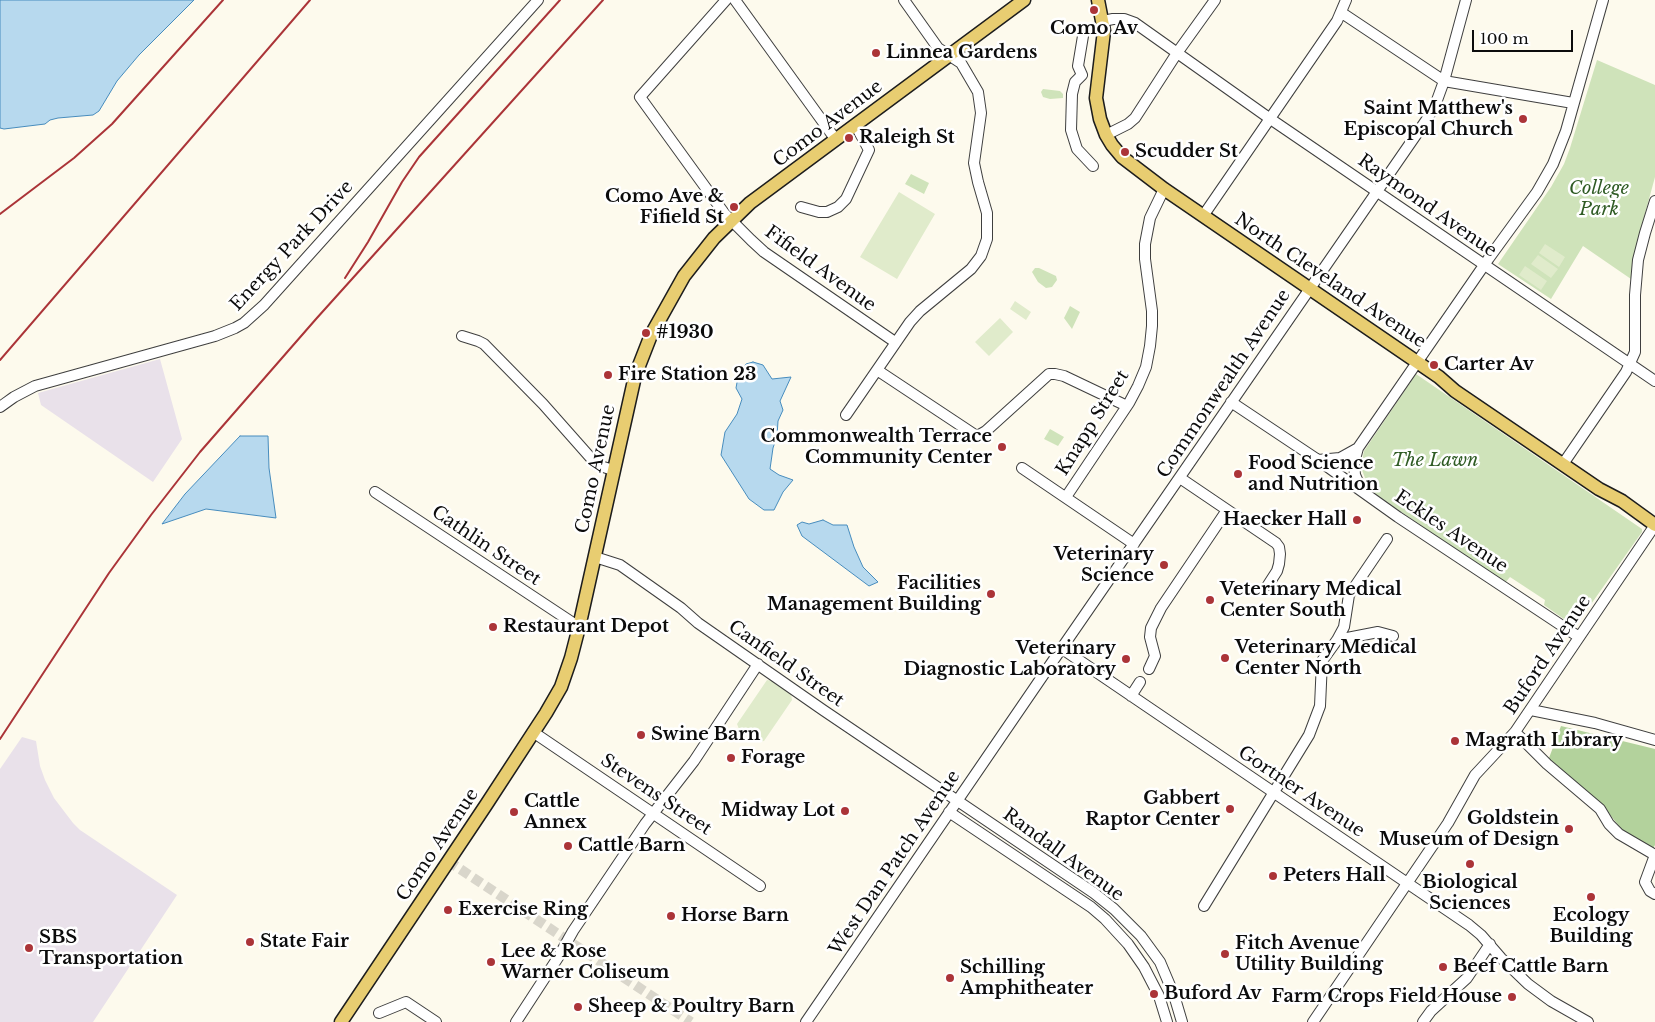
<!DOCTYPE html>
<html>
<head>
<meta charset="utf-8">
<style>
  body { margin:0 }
  #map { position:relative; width:1655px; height:1022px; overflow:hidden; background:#fdfaed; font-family:"Libre Baskerville",serif }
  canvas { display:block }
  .scale { position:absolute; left:1472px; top:30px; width:101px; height:22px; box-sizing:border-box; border:2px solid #0c0c0c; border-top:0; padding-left:6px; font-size:15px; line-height:18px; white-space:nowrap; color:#0c0c0c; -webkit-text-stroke:4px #fff; paint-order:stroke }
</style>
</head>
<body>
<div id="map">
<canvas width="1655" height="1022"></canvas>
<div class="scale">100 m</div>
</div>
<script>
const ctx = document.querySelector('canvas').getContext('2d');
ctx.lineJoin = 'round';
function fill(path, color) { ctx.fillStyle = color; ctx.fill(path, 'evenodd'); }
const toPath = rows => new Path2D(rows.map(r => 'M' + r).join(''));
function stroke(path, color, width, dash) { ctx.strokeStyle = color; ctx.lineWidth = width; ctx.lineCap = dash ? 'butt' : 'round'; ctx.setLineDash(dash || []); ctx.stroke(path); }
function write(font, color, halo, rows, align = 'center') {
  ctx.font = font + ' "Libre Baskerville",serif'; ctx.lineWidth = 5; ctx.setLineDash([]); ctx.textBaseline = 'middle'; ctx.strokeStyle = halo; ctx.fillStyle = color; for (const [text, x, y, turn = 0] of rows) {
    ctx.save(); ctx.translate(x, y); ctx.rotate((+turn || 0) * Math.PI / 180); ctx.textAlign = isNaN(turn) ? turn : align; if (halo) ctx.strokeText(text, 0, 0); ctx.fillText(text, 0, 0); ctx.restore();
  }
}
fill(toPath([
  [160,359,182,439,153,482,41,405,38,393],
  [22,737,36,741,40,766,45,780,54,798,73,823,80,830,177,895,93,1022,0,1022,0,769]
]), '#e9e1ea');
fill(toPath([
  [1597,60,1655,85,1655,177,1636,247,1631,279,1583,246,1551,299,1498,264,1551,187,1564,164,1570,148],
  [1043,89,1060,91,1063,94,1063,98,1050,99,1043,97,1041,92],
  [911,174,929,183,924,194,905,184],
  [1035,268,1039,268,1056,276,1057,280,1052,287,1046,288,1038,282,1032,272],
  [1070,306,1080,312,1072,329,1064,318],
  [1416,374,1642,529,1642,532,1577,624,1571,624,1544,605,1545,600,1510,577,1505,583,1378,496,1368,486,1362,470,1362,461,1364,451],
  [1050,429,1064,437,1058,446,1044,439]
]), '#cfe3ba');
fill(toPath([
  [1561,726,1655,749,1655,845,1653,849,1623,831,1607,811,1549,758]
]), '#b3d29c');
fill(toPath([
  [899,192,935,214,897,279,860,257],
  [1545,244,1565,257,1559,267,1539,253],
  [1538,255,1558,269,1551,278,1531,264],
  [1525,266,1547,281,1541,290,1519,275],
  [1015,301,1031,312,1026,320,1010,309],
  [1000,318,1013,332,989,356,975,342],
  [767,680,773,681,791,694,792,700,764,741,757,742,739,729,737,724]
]), '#e0ebcb');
const water = toPath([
  [0,0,194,0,139,55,117,81,99,111,93,115,58,118,50,120,45,124,4,129,0,128,0,0],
  [753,362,763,365,772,379,791,377,780,401,783,410,778,421,777,436,773,448,770,469,779,475,793,480,783,492,774,510,764,510,749,499,721,455,725,432,737,414,742,399,736,388,738,377,746,364,753,362],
  [240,436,268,436,269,468,276,518,206,509,162,524,185,494,240,436],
  [823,520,833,525,847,525,854,547,863,567,878,582,869,586,802,536,797,525,802,522,809,524,823,520]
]);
fill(water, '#b7d9ee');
stroke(water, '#478cbd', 1);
stroke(toPath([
  [448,861,691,1022]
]), '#d9d6cb', 10, [10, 5]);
const minor = toPath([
  [726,0,640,97,724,213,751,240,764,252,895,342],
  [735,0,836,140],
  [1342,13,1444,81,1573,103],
  [1103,21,1113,19,1124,19,1135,23,1269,118,1655,381],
  [1083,36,1078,66,1082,75,1075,82,1072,94,1071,130,1077,149,1093,166],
  [1106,135,1128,124,1135,118,1177,53,1215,0],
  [801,207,819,212,827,212,838,207,846,199,869,150,856,126],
  [1203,216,1337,21,1346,0],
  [462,336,478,341,484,344,543,404,597,465,613,470],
  [877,370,975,435,979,435,986,431,1049,374,1055,374,1064,376,1127,406],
  [1231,402,1318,460,1398,517,1579,637],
  [0,407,14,397,35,386,215,336,235,328,244,323,264,305,538,0],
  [846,415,910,322,920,311,971,269,981,256,987,239,987,213,978,182,974,163,981,113,978,92,961,63,938,48,904,0],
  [1318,460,1340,458,1358,448],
  [1563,464,1626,372,1635,352,1635,295,1638,260,1645,233,1655,201],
  [1022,468,1134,544],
  [1180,478,1276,543,1279,547,1280,554,1279,564,1277,571,1268,585],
  [1362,491,1355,475,1354,463,1358,448,1489,258,1537,192,1553,164,1566,131,1603,0],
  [375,492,579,627],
  [1066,497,1129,403,1138,386,1146,367,1150,346,1152,326,1152,311,1145,259,1145,244,1150,218,1164,189],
  [595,557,620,565,681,608,698,623,823,710,1094,893,1114,909,1141,936,1160,962,1174,995,1182,1022],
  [1337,640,1344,627,1349,595,1387,539],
  [1061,648,1469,925,1481,935,1501,958,1528,984,1551,1001,1588,1022],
  [1149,669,1155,656,1150,637,1151,628,1161,608,1227,510],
  [1131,696,1140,682],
  [1531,710,1595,723,1655,740],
  [533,732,760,886],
  [1515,732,1547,764,1600,809,1609,824,1619,834,1655,855],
  [949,812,1091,907,1105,919,1128,944,1144,967,1159,996,1167,1022],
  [1655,855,1645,882,1650,891,1655,894],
  [1204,906,1309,735,1320,706,1322,661,1337,640,1378,632,1393,636],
  [379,1013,406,1002,436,1022],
  [516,1022,559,956,573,931,645,824,694,761,758,664],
  [806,1022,1046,671,1427,119,1436,103,1444,81,1466,0],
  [1313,1022,1448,823,1475,775,1515,732,1655,525],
  [1423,1022,1431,1011,1467,978,1490,944]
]);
const major = toPath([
  [1098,0,1104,31,1096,98,1100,119,1106,135,1112,145,1122,157,1164,189,1439,377,1455,391,1599,489,1622,501,1655,525],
  [341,1022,486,805,546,713,561,687,571,658,579,627,635,376,651,335,684,276,714,238,750,203,1024,0]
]);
stroke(minor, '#3f3f3f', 12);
stroke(major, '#1d1d1d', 15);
stroke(minor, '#fff', 10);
stroke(major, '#e8cd71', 12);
stroke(toPath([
  [0,214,74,158,112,124,223,0],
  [345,278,368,242,402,182,419,157,560,0],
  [0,360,310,0],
  [0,739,109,573,151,515,200,452,316,319,603,0]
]), '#ab3438', 2);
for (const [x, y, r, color] of [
  [1094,10,5,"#ab3438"],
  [876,53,5,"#ab3438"],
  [1523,119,5,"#ab3438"],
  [849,138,5,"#ab3438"],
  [1125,152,5,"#ab3438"],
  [734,207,5,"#ab3438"],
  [646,333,5,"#ab3438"],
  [1434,365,5,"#ab3438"],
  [608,375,5,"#ab3438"],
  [1002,447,5,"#ab3438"],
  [1238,474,5,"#ab3438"],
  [1357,520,5,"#ab3438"],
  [1164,565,5,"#ab3438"],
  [991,594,5,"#ab3438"],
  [1210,600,5,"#ab3438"],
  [493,627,5,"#ab3438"],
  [1225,658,5,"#ab3438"],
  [1126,659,5,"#ab3438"],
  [641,735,5,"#ab3438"],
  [1455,741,5,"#ab3438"],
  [731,758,5,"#ab3438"],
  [1230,809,5,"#ab3438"],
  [845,811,5,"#ab3438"],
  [514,812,5,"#ab3438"],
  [1569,829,5,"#ab3438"],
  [568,846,5,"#ab3438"],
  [1470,864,5,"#ab3438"],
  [1273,876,5,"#ab3438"],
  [1591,897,5,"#ab3438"],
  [448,910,5,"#ab3438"],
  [671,916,5,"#ab3438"],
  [250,942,5,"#ab3438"],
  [29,948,5,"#ab3438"],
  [1225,954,5,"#ab3438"],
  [491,962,5,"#ab3438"],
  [1443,967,5,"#ab3438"],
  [950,978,5,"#ab3438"],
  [1154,994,5,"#ab3438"],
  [1512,997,5,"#ab3438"],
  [578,1007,5,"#ab3438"]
]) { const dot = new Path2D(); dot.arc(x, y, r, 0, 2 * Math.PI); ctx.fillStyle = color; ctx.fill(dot); stroke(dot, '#fff', 2); }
write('bold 18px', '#0c0c0c', '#fff', [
  ["Como Av",1094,29,"center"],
  ["Linnea Gardens",886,53],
  ["Saint Matthew's",1513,109,"right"],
  ["Episcopal Church",1513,130,"right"],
  ["Raleigh St",859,138],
  ["Scudder St",1135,152],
  ["Como Ave &",724,197,"right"],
  ["Fifield St",724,218,"right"],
  ["#1930",656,333],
  ["Carter Av",1444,365],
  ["Fire Station 23",618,375],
  ["Commonwealth Terrace",992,437,"right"],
  ["Community Center",992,458,"right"],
  ["Food Science",1248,464],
  ["and Nutrition",1248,485],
  ["Haecker Hall",1347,520,"right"],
  ["Veterinary",1154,555,"right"],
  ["Science",1154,576,"right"],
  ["Facilities",981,584,"right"],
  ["Management Building",981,605,"right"],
  ["Veterinary Medical",1220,590],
  ["Center South",1220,611],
  ["Restaurant Depot",503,627],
  ["Veterinary Medical",1235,648],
  ["Center North",1235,669],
  ["Veterinary",1116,649,"right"],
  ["Diagnostic Laboratory",1116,670,"right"],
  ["Swine Barn",651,735],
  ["Magrath Library",1465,741],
  ["Forage",741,758],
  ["Gabbert",1220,799,"right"],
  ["Raptor Center",1220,820,"right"],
  ["Cattle",524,802],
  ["Annex",524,823],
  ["Midway Lot",835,811,"right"],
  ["Goldstein",1559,819,"right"],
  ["Museum of Design",1559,840,"right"],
  ["Cattle Barn",578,846],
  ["Peters Hall",1283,876],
  ["Biological",1470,883,"center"],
  ["Sciences",1470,904,"center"],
  ["Exercise Ring",458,910],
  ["Horse Barn",681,916],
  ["Ecology",1591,916,"center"],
  ["Building",1591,937,"center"],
  ["SBS",39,938],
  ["Transportation",39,959],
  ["State Fair",260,942],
  ["Fitch Avenue",1235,944],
  ["Utility Building",1235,965],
  ["Lee & Rose",501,952],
  ["Warner Coliseum",501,973],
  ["Beef Cattle Barn",1453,967],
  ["Schilling",960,968],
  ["Amphitheater",960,989],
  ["Buford Av",1164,994],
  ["Farm Crops Field House",1502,997,"right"],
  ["Sheep & Poultry Barn",588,1007]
], 'left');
write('18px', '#0c0c0c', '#fff', [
  ["Como Avenue",828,124,-37],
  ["Raymond Avenue",1427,206,35],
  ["Energy Park Drive",292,246,-47],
  ["Fifield Avenue",820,269,36],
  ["North Cleveland Avenue",1330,281,34],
  ["Commonwealth Avenue",1224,384,-56],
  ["Knapp Street",1093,423,-58],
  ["Como Avenue",596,469,-78],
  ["Eckles Avenue",1451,532,34],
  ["Cathlin Street",486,546,34],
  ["Buford Avenue",1548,655,-56],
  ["Canfield Street",786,664,35],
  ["Gortner Avenue",1301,792,34],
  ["Stevens Street",656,795,34],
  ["Como Avenue",438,845,-56],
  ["Randall Avenue",1063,855,36],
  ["West Dan Patch Avenue",895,863,-56]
]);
write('italic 18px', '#2f5b24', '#fff', [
  ["College",1599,189],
  ["Park",1599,210],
  ["The Lawn",1435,461]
]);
</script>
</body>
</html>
